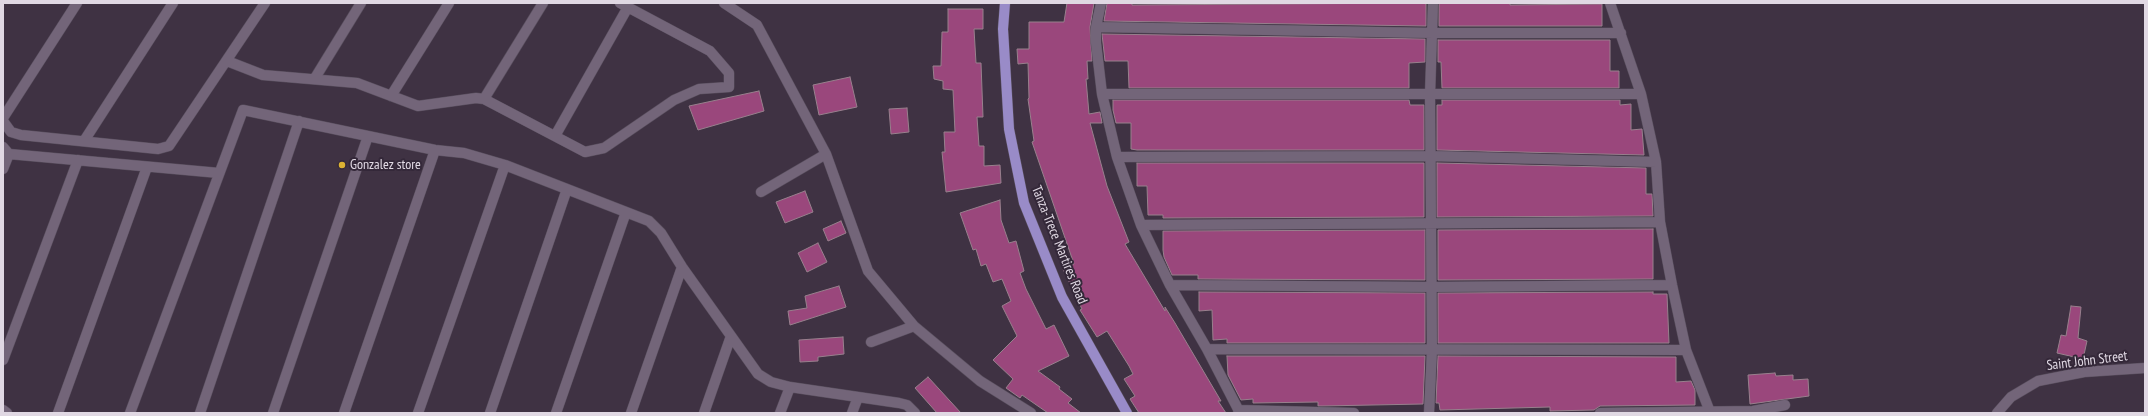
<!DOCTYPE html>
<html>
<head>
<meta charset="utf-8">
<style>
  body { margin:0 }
  #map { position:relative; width:2148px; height:416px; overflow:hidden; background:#3f3243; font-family:"PT Sans Narrow",sans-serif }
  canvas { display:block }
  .frame { position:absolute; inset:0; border:4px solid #e0d8e3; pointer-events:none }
</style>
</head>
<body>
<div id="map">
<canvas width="2148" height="416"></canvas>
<div class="frame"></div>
</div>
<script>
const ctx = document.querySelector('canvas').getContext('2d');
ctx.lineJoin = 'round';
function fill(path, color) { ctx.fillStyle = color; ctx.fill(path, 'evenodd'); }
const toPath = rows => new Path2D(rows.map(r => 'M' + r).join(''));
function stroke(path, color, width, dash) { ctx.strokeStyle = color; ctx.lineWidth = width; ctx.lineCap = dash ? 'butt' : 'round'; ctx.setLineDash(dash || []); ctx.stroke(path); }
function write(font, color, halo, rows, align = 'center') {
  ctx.font = font + ' "PT Sans Narrow",sans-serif'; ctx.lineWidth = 4; ctx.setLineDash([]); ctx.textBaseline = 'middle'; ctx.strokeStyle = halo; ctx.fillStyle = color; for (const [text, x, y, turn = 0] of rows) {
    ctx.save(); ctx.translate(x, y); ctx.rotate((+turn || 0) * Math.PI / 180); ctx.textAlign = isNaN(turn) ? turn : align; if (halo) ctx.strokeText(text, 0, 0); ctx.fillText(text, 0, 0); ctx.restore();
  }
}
const building = toPath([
  [1067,3,1094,3,1090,27,1092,61,1087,61,1088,79,1086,79,1089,114,1100,112,1102,123,1090,123,1107,186,1129,242,1125,244,1165,311,1165,307,1175,323,1221,401,1218,401,1226,413,1139,413,1130,399,1135,396,1124,379,1133,374,1129,366,1107,331,1097,337,1080,310,1082,309,1063,269,1074,264,1032,142,1034,141,1028,99,1029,98,1028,63,1018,64,1017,49,1029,49,1029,22,1064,22,1067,3],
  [1107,3,1132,3,1132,5,1423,3,1426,4,1426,26,1104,21,1107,3],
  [1439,3,1510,3,1510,5,1602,4,1602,26,1439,26,1439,3],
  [948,9,983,9,983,29,974,29,976,63,981,63,983,117,977,117,979,146,984,146,984,166,1000,165,1001,183,946,192,942,152,945,152,944,132,955,132,953,90,943,89,943,81,934,79,933,66,941,66,942,32,948,32,948,9],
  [1102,34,1425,39,1425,62,1409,63,1409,88,1129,88,1128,61,1105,61,1102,34],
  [1438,40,1610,40,1610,71,1619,71,1619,88,1442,88,1441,62,1438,62,1438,40],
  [850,77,857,107,819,115,813,85,850,77],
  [759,91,764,111,698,130,689,106,759,91],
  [1113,100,1409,100,1410,105,1424,105,1424,150,1137,150,1131,149,1131,123,1116,123,1113,110,1113,100],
  [1442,100,1620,100,1620,105,1631,104,1631,130,1642,129,1644,155,1437,150,1437,105,1442,105,1442,100],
  [907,108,909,132,891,134,889,109,907,108],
  [1137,163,1424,163,1424,217,1163,218,1163,215,1148,215,1147,186,1137,186,1137,163],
  [1437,163,1646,168,1646,194,1652,194,1653,216,1437,217,1437,163],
  [805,191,813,212,785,223,776,202,805,191],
  [1000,200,1001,220,1009,243,1016,241,1024,271,1020,273,1026,289,1046,329,1054,325,1069,356,1038,371,1060,387,1059,389,1072,399,1068,403,1081,413,1048,413,1022,395,1020,398,1006,388,1013,379,993,360,1017,336,1002,306,1011,301,1002,279,993,282,986,264,981,266,976,249,973,250,960,213,1000,200],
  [841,221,846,233,828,241,823,229,841,221],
  [1653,229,1653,279,1438,280,1438,230,1653,229],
  [1425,230,1425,280,1198,279,1198,275,1172,275,1164,257,1163,250,1163,231,1425,230],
  [818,243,827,262,807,272,798,253,818,243],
  [839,286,846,307,790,325,788,311,807,308,805,296,839,286],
  [1199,292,1425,293,1425,343,1227,343,1227,339,1213,340,1212,310,1199,311,1199,292],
  [1653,292,1653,294,1667,294,1669,343,1438,343,1438,293,1653,292],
  [2071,306,2081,307,2078,338,2087,341,2083,359,2057,353,2061,335,2066,336,2071,306],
  [843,337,844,354,818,357,818,361,800,362,799,340,843,337],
  [1227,356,1425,356,1423,404,1322,406,1318,406,1318,402,1253,403,1253,399,1241,400,1228,375,1227,356],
  [1438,356,1676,357,1676,382,1691,381,1695,390,1695,405,1600,406,1594,410,1550,411,1550,407,1440,410,1439,403,1436,403,1438,356],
  [1775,373,1776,376,1793,375,1793,380,1808,379,1809,396,1750,404,1748,375,1775,373],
  [928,377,961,413,937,413,915,388,928,377]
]);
fill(building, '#9a477c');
stroke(building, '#98808d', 1);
const minor = toPath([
  [724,3,757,25,826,154,868,271,914,326,980,381,1031,413],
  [1101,3,1096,27,1096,43,1102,94,1117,157,1141,225,1170,285,1207,349,1240,413],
  [1610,3,1641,94,1656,162,1660,222,1672,285,1686,350,1710,412],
  [1096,27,1433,33,1621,33],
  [227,61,263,75,357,83,418,106,476,98,484,99,585,152,604,148,674,100,699,89,729,87,729,73,710,51,620,3],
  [315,78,361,3],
  [1102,94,1641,94],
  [391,96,449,3],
  [484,99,543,3],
  [3,118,77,3],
  [3,121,11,132,21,135,158,149,169,146,265,3],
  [555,136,628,7],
  [84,141,173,3],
  [3,147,9,154,219,173],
  [1117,157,1432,156,1656,162],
  [3,169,9,154],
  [761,192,826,154],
  [1141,225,1660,222],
  [1170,285,1432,287,1672,285],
  [871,342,914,326],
  [1207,349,1686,350],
  [3,360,78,160],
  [3,410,7,413],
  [1238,410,1354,413],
  [58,413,147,167],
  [130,413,243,110,435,150,464,153,505,165,649,221,661,233,682,267,758,374,771,382,790,387,899,403,907,405,915,413],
  [200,413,299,121],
  [273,413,368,136],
  [344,413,435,150],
  [418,413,505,165],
  [490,413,567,189],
  [556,413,626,212],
  [631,413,682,267],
  [704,413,731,336],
  [780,413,790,387],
  [852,413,858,397],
  [1429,413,1432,350,1430,95,1433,3],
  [1600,413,1753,411,1785,405],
  [1997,413,2011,397,2038,381,2084,372,2145,368]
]);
const major = toPath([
  [1005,3,1003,29,1009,129,1024,203,1062,297,1127,413]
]);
stroke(minor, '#594f5e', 11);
stroke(major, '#594f5e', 11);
stroke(minor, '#736579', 10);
stroke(major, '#998bc8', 10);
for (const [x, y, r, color] of [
  [342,165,4,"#dcb233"]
]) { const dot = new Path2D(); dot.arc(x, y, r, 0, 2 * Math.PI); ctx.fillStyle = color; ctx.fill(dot); stroke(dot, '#342839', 1.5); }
write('14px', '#e0d8e3', '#342839', [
  ["Gonzalez store",350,165]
], 'left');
write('14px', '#e0d8e3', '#342839', [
  ["Tanza-Trece Martires Road",1059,245,68],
  ["Saint John Street",2087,361,-7]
]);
</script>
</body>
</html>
